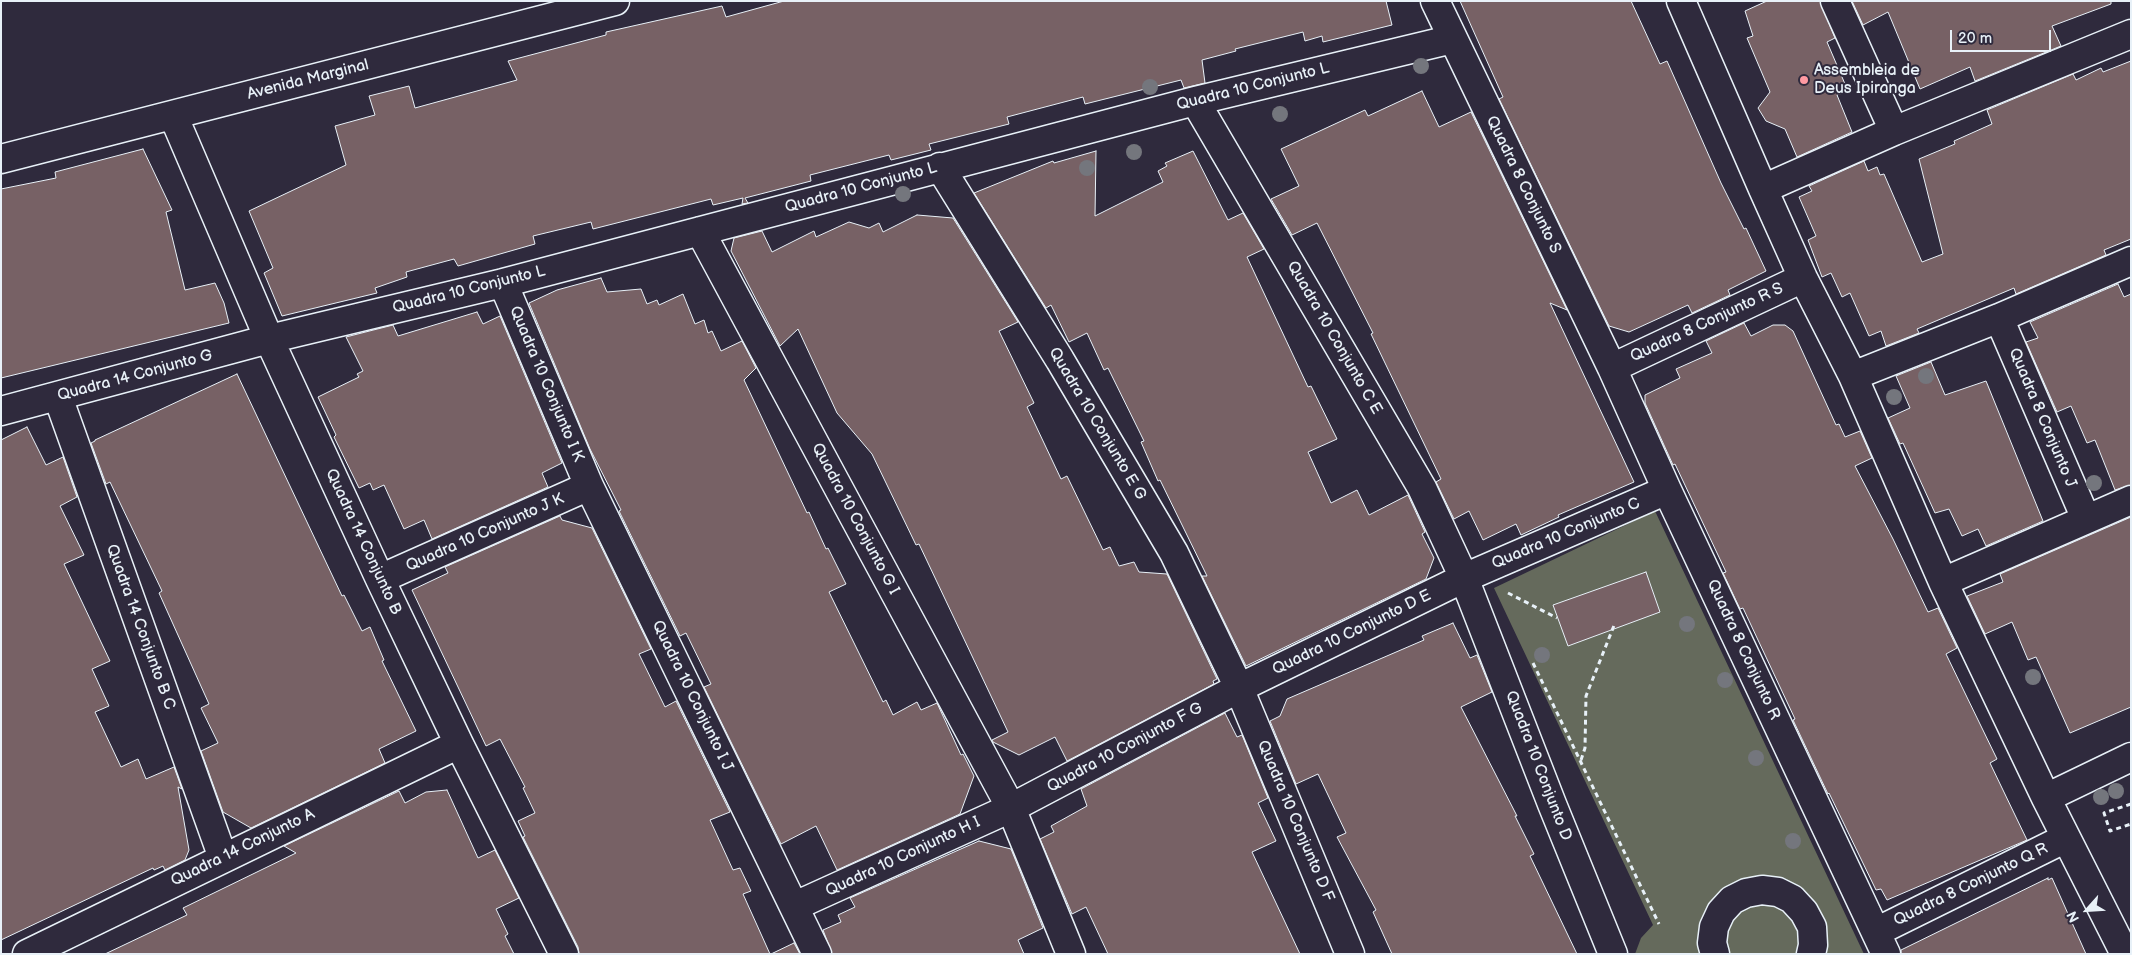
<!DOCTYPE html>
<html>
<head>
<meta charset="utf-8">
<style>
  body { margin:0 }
  #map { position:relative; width:2132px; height:955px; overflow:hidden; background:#2f2a3d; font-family:"Balsamiq Sans",sans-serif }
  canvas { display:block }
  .frame { position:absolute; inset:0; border:2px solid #e8f1f8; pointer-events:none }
  .north { position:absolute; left:2062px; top:885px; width:50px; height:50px; -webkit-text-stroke:4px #2f2a3d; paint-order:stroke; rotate:244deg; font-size:14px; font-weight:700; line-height:20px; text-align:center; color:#e8f1f8 }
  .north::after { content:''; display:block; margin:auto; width:18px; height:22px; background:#e8f1f8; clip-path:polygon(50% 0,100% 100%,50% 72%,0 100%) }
  .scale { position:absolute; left:1950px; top:30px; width:101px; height:22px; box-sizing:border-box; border:2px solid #e8f1f8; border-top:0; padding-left:6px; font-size:15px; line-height:18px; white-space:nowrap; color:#e8f1f8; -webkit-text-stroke:4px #2f2a3d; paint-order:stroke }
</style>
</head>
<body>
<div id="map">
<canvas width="2132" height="955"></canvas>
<div class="frame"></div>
<div class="north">N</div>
<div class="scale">20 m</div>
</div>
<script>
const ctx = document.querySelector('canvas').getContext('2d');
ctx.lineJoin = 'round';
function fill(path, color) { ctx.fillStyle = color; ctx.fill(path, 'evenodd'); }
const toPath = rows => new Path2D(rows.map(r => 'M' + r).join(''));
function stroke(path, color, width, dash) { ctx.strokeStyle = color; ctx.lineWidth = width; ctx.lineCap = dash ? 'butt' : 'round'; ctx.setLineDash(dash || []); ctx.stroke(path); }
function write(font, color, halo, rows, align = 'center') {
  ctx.font = font + ' "Balsamiq Sans",sans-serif'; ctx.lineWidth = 4; ctx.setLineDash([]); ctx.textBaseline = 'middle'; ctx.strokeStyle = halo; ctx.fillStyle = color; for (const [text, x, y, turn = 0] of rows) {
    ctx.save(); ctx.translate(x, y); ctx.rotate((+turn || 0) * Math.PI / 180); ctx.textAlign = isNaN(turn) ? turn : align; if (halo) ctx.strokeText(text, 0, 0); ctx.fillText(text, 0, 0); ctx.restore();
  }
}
fill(toPath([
  [1655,511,1864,954,1635,954,1641,938,1653,925,1494,588]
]), '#656a5c');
const building = toPath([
  [784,1,1386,1,1392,25,1323,42,1322,36,1305,41,1303,32,1235,49,1236,51,1202,60,1205,83,1184,88,1181,80,1085,104,1083,97,1007,117,1009,124,929,144,931,150,891,160,889,155,810,175,811,181,745,198,748,203,742,204,743,198,713,205,711,199,593,229,591,222,533,236,535,244,458,266,454,259,406,272,407,277,375,288,377,293,282,316,264,273,273,268,249,211,346,165,335,126,375,115,369,96,409,86,415,108,517,80,508,61,606,35,606,32,722,6,726,17,784,1],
  [1460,1,1631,1,1660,64,1667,61,1721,183,1744,229,1746,228,1766,271,1728,290,1730,295,1692,313,1688,305,1629,332,1609,326,1499,99,1503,97,1460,1],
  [1767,1,1820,1,1835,38,1827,42,1848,91,1837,95,1852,132,1797,157,1785,129,1766,121,1758,108,1770,92,1747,38,1753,36,1745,11,1767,1],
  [1852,1,2111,1,2111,4,2052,26,2061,46,1975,81,1970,67,1920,89,1888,12,1863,25,1852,1],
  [2131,61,2131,239,2104,250,2106,255,2016,294,2014,288,1917,329,1919,333,1886,346,1881,331,1869,336,1850,293,1842,297,1831,273,1822,277,1808,240,1816,236,1799,197,1812,191,1809,186,1864,161,1868,171,1877,167,1880,175,1884,174,1922,262,1943,254,1919,159,1955,144,1954,141,1992,124,1987,110,2073,74,2076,80,2101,68,2103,72,2131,61],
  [1422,91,1439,127,1471,112,1567,310,1550,303,1634,482,1558,515,1559,517,1521,535,1516,524,1483,540,1469,511,1454,519,1436,482,1441,479,1371,334,1373,333,1317,223,1292,235,1271,199,1299,186,1281,149,1365,110,1368,116,1422,91],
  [143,149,172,210,166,212,185,290,215,283,224,303,229,323,1,378,1,189,56,178,55,172,143,149],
  [1096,151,1095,216,1163,182,1158,171,1167,166,1165,163,1193,151,1228,220,1243,213,1264,249,1247,257,1308,387,1311,386,1337,439,1308,452,1331,503,1357,490,1369,515,1408,495,1425,532,1422,534,1434,558,1426,579,1246,666,1202,576,1207,576,1160,480,1158,481,1141,442,1144,441,1108,368,1104,370,1087,333,1069,342,1051,305,1046,308,974,193,1053,161,1054,163,1096,151],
  [917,215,953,218,1018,322,999,331,1034,403,1027,407,1061,479,1067,476,1103,550,1110,547,1119,566,1134,562,1139,572,1167,574,1217,679,1213,681,1214,684,1067,761,1055,737,1019,755,993,742,992,740,1008,732,919,544,916,545,872,454,837,413,798,329,780,346,731,251,734,238,762,231,772,252,814,231,816,237,849,222,869,228,879,223,883,232,917,215],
  [601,278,607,292,641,289,647,304,657,300,659,305,683,294,695,324,704,320,708,333,712,331,721,351,742,341,756,368,744,380,807,513,809,512,826,549,828,548,846,584,829,592,883,702,886,700,893,715,917,702,921,710,937,703,961,755,963,754,974,776,960,814,837,870,816,826,781,844,704,687,711,684,686,633,680,636,619,511,621,510,590,449,529,303,557,290,601,278],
  [2118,284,2124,297,2131,294,2131,485,2115,490,2095,440,2087,443,2071,406,2057,412,2026,342,2038,338,2030,322,2118,284],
  [477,312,483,324,500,316,562,463,542,473,548,487,432,539,424,520,404,529,384,485,373,490,370,483,359,488,334,437,336,435,318,397,359,377,357,374,363,371,346,337,393,325,398,336,477,312],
  [1744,323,1751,336,1773,325,1785,325,1793,331,1836,425,1839,424,1845,437,1860,431,1872,458,1855,466,1893,539,1928,612,1938,608,1957,648,1946,654,1997,759,1990,763,2027,840,1887,900,1881,889,1876,890,1829,793,1828,794,1793,720,1795,719,1743,608,1740,609,1723,573,1726,572,1675,464,1673,465,1645,403,1645,395,1680,378,1676,369,1712,353,1706,341,1744,323],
  [1931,362,1945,395,1986,381,2043,521,1986,546,1978,529,1962,536,1949,509,1935,513,1903,443,1900,444,1888,418,1910,408,1896,376,1931,362],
  [237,374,342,596,344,595,362,631,370,627,384,660,382,661,416,731,379,749,385,763,251,828,223,812,201,751,218,743,201,708,209,704,159,593,162,591,110,482,106,484,91,443,95,441,95,440,237,374],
  [27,427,46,465,63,457,77,497,60,506,84,555,64,564,110,661,92,669,109,706,95,712,121,767,138,759,146,779,174,767,182,789,178,787,189,850,185,860,165,870,163,866,154,870,153,868,1,940,1,440,27,427],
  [560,516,562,520,592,528,651,649,639,654,665,707,676,701,730,812,710,820,733,870,740,868,751,891,743,894,770,954,579,954,578,947,523,837,525,836,518,821,535,813,523,788,525,787,500,739,486,746,412,590,448,573,445,567,560,516],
  [2131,517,2131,707,2070,733,2036,657,2028,660,2012,622,1985,634,1967,596,2003,582,2000,574,2131,517],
  [1646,572,1660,612,1568,646,1553,605,1646,572],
  [1453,623,1470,658,1477,655,1492,692,1461,707,1517,816,1515,816,1534,854,1530,856,1577,954,1392,954,1373,912,1376,910,1337,837,1346,833,1318,774,1296,784,1270,721,1280,716,1287,699,1424,640,1422,636,1453,623],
  [1225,713,1237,737,1242,735,1268,798,1258,803,1276,841,1252,852,1300,954,1108,954,1086,907,1072,914,1040,839,1054,832,1051,826,1087,806,1081,789,1225,713],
  [447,790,478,858,495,850,519,898,496,909,508,934,505,936,514,954,105,954,187,915,183,908,296,853,284,846,399,791,405,803,426,792,447,790],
  [979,841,1011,849,1043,928,1018,940,1024,954,832,954,823,930,841,922,838,915,855,907,850,898,979,841],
  [2048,878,2048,880,2052,878,2086,954,1901,954,1901,950,2048,878],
  [794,943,800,954,771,954,794,943]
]);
fill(building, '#776165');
stroke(building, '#e8f1f8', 1);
const minor = toPath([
  [1435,1,1612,368,1667,490,1886,954],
  [1681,1,1763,189,1803,278,1853,376,1943,582,2046,798,2125,954],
  [1835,1,1894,131],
  [1195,101,1422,488,1464,578,1552,804,1613,954],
  [173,115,269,339,380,579,459,744,564,954],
  [1,159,615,1],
  [940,167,1060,360,1174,553,1239,688,1350,954],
  [1763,189,1894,131,2131,34],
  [700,231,1011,808,1071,954],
  [503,283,589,486,817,954],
  [1999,318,2086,519],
  [1612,368,1803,278],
  [1853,376,1999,318,2131,261],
  [58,397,223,858],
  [1,411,269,339,503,283,1195,101,1453,39],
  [380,579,589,486],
  [1943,582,2131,500],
  [2046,798,2131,757],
  [795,906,1011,808,1239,688,1464,578,1667,490],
  [1876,932,2066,838],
  [27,954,459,744],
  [1715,954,1712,943,1714,927,1721,912,1732,900,1746,893,1762,890,1778,892,1792,899,1804,912,1812,927,1813,945,1811,954]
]);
stroke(minor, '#e8f1f8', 31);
stroke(toPath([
  [1508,593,1557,618],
  [1533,663,1659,924],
  [1581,760,1585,748,1586,696,1615,623],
  [2131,804,2104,813,2110,831,2131,824]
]), '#e8f1f8', 3, [5, 4]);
stroke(minor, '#2f2a3d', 28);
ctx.fillStyle = '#74767d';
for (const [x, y] of [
  [1421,66],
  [1150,87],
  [1280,114],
  [1134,152],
  [1087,168],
  [903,194],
  [1926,376],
  [1894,397],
  [2094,483],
  [1687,624],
  [1542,655],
  [2033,677],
  [1725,680],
  [1756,758],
  [2116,791],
  [2101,797],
  [1793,841]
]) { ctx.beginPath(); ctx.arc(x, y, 8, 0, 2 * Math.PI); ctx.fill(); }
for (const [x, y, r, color] of [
  [1804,80,5,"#ff9aa2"]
]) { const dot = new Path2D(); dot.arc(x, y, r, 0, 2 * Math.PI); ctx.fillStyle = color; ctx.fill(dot); stroke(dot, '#2f2a3d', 2); }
write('16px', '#e8f1f8', '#2f2a3d', [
  ["Assembleia de",1814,71],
  ["Deus Ipiranga",1814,89]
], 'left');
write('16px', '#e8f1f8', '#2f2a3d', [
  ["Avenida Marginal",308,80,-14],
  ["Quadra 10 Conjunto L",1253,87,-14],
  ["Quadra 8 Conjunto S",1523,185,64],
  ["Quadra 10 Conjunto L",861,188,-15],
  ["Quadra 10 Conjunto L",469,290,-14],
  ["Quadra 8 Conjunto R S",1707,323,-25],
  ["Quadra 10 Conjunto C E",1334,338,60],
  ["Quadra 14 Conjunto G",135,376,-15],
  ["Quadra 10 Conjunto I K",546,384,67],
  ["Quadra 8 Conjunto J",2042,418,67],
  ["Quadra 10 Conjunto E G",1097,424,59],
  ["Quadra 10 Conjunto G I",855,519,62],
  ["Quadra 10 Conjunto J K",485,533,-24],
  ["Quadra 10 Conjunto C",1566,534,-23],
  ["Quadra 14 Conjunto B",363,542,65],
  ["Quadra 14 Conjunto B C",140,627,70],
  ["Quadra 10 Conjunto D E",1352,633,-26],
  ["Quadra 8 Conjunto R",1743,650,65],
  ["Quadra 10 Conjunto I J",692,696,64],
  ["Quadra 10 Conjunto F G",1125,748,-28],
  ["Quadra 10 Conjunto D",1538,766,69],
  ["Quadra 10 Conjunto D F",1295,821,67],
  ["Quadra 14 Conjunto A",243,848,-26],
  ["Quadra 10 Conjunto H I",903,857,-25],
  ["Quadra 8 Conjunto Q R",1971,885,-26]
]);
</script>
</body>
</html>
